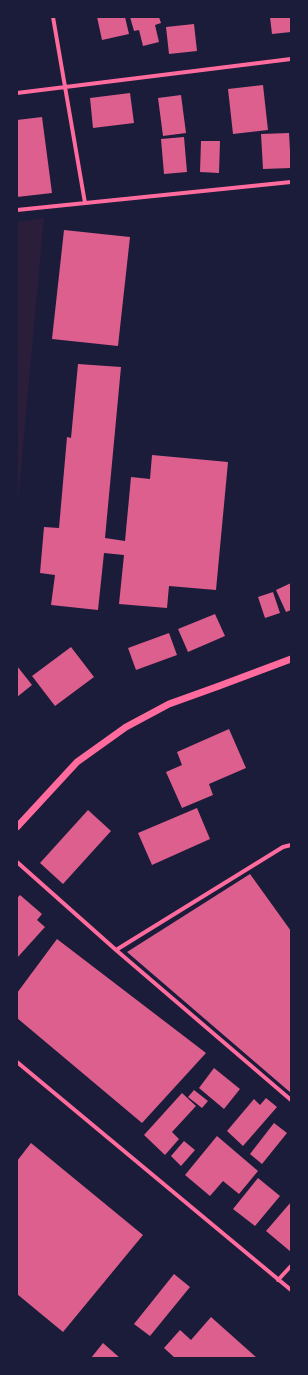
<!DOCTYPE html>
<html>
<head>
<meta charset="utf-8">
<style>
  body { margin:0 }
  #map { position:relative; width:308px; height:1375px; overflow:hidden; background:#1b1b3a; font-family:Ubuntu,sans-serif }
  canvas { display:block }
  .frame { position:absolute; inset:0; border:18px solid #1b1b3a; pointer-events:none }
</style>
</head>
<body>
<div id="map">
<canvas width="308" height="1375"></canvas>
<div class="frame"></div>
</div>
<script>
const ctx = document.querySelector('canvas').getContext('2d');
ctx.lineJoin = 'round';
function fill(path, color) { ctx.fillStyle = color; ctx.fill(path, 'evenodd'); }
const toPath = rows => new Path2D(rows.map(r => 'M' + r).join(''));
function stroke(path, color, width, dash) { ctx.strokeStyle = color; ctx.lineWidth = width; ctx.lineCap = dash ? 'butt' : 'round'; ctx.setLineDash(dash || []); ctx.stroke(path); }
fill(toPath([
  [44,218,17,512,17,222]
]), '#2a1e3b');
fill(toPath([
  [97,17,125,17,129,34,102,40],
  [130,17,159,17,161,23,155,25,159,42,143,46,139,30,134,31],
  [270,17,291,17,291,32,272,34],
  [194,24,197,51,169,54,166,27],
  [263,85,268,130,233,134,228,89],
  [130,93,134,123,93,128,90,98],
  [181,95,186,133,163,136,158,98],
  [42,117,52,193,17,197,17,120],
  [289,133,291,168,263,169,261,134],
  [184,137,187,172,164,174,161,139],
  [201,141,220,141,219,173,200,172],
  [64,230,130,237,118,346,52,339],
  [78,364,121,367,105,538,125,541,131,477,150,479,152,455,228,462,216,590,169,586,167,608,119,604,124,555,104,553,98,610,51,605,55,575,40,573,44,527,59,528,67,437,71,438],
  [291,583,291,610,286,612,276,590],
  [273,592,280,613,265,618,258,597],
  [215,614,225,636,188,652,178,629],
  [169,633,177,655,136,670,128,648],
  [71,647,94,677,55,706,32,676],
  [17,666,32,685,17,697],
  [229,729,246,768,209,784,213,795,182,808,166,772,182,765,177,752],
  [197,808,210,839,152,865,138,833],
  [88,810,111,831,63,884,40,863],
  [250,874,291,931,291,1093,127,952],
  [20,895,42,914,37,920,45,927,17,958,17,898],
  [57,939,206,1053,142,1123,17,1018,17,993],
  [214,1068,240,1089,224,1109,199,1088],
  [194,1090,208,1101,202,1108,188,1097],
  [182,1093,196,1106,172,1132,179,1139,165,1155,144,1135],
  [266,1098,277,1107,243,1146,227,1131,254,1099,260,1105],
  [274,1123,287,1133,262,1164,250,1154],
  [217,1136,258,1171,239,1194,223,1181,210,1196,185,1175],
  [184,1141,195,1150,181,1166,171,1156],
  [31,1143,143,1235,63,1332,17,1294,17,1161],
  [258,1178,280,1196,255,1226,233,1209],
  [291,1202,291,1252,266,1231],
  [174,1274,190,1287,150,1336,134,1324],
  [211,1317,257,1358,175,1358,164,1348,180,1330,191,1340],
  [103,1343,120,1358,91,1358]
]), '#dd5f8e');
stroke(toPath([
  [53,17,85,203],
  [17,93,291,59],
  [17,210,291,182],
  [17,862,116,950,283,847,291,845],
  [116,950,291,1100],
  [17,1062,291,1290],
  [278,1280,291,1266]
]), '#ff6b9d', 4);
stroke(toPath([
  [17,827,77,762,126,727,169,704,219,686,291,659]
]), '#ff6b9d', 7);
</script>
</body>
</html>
